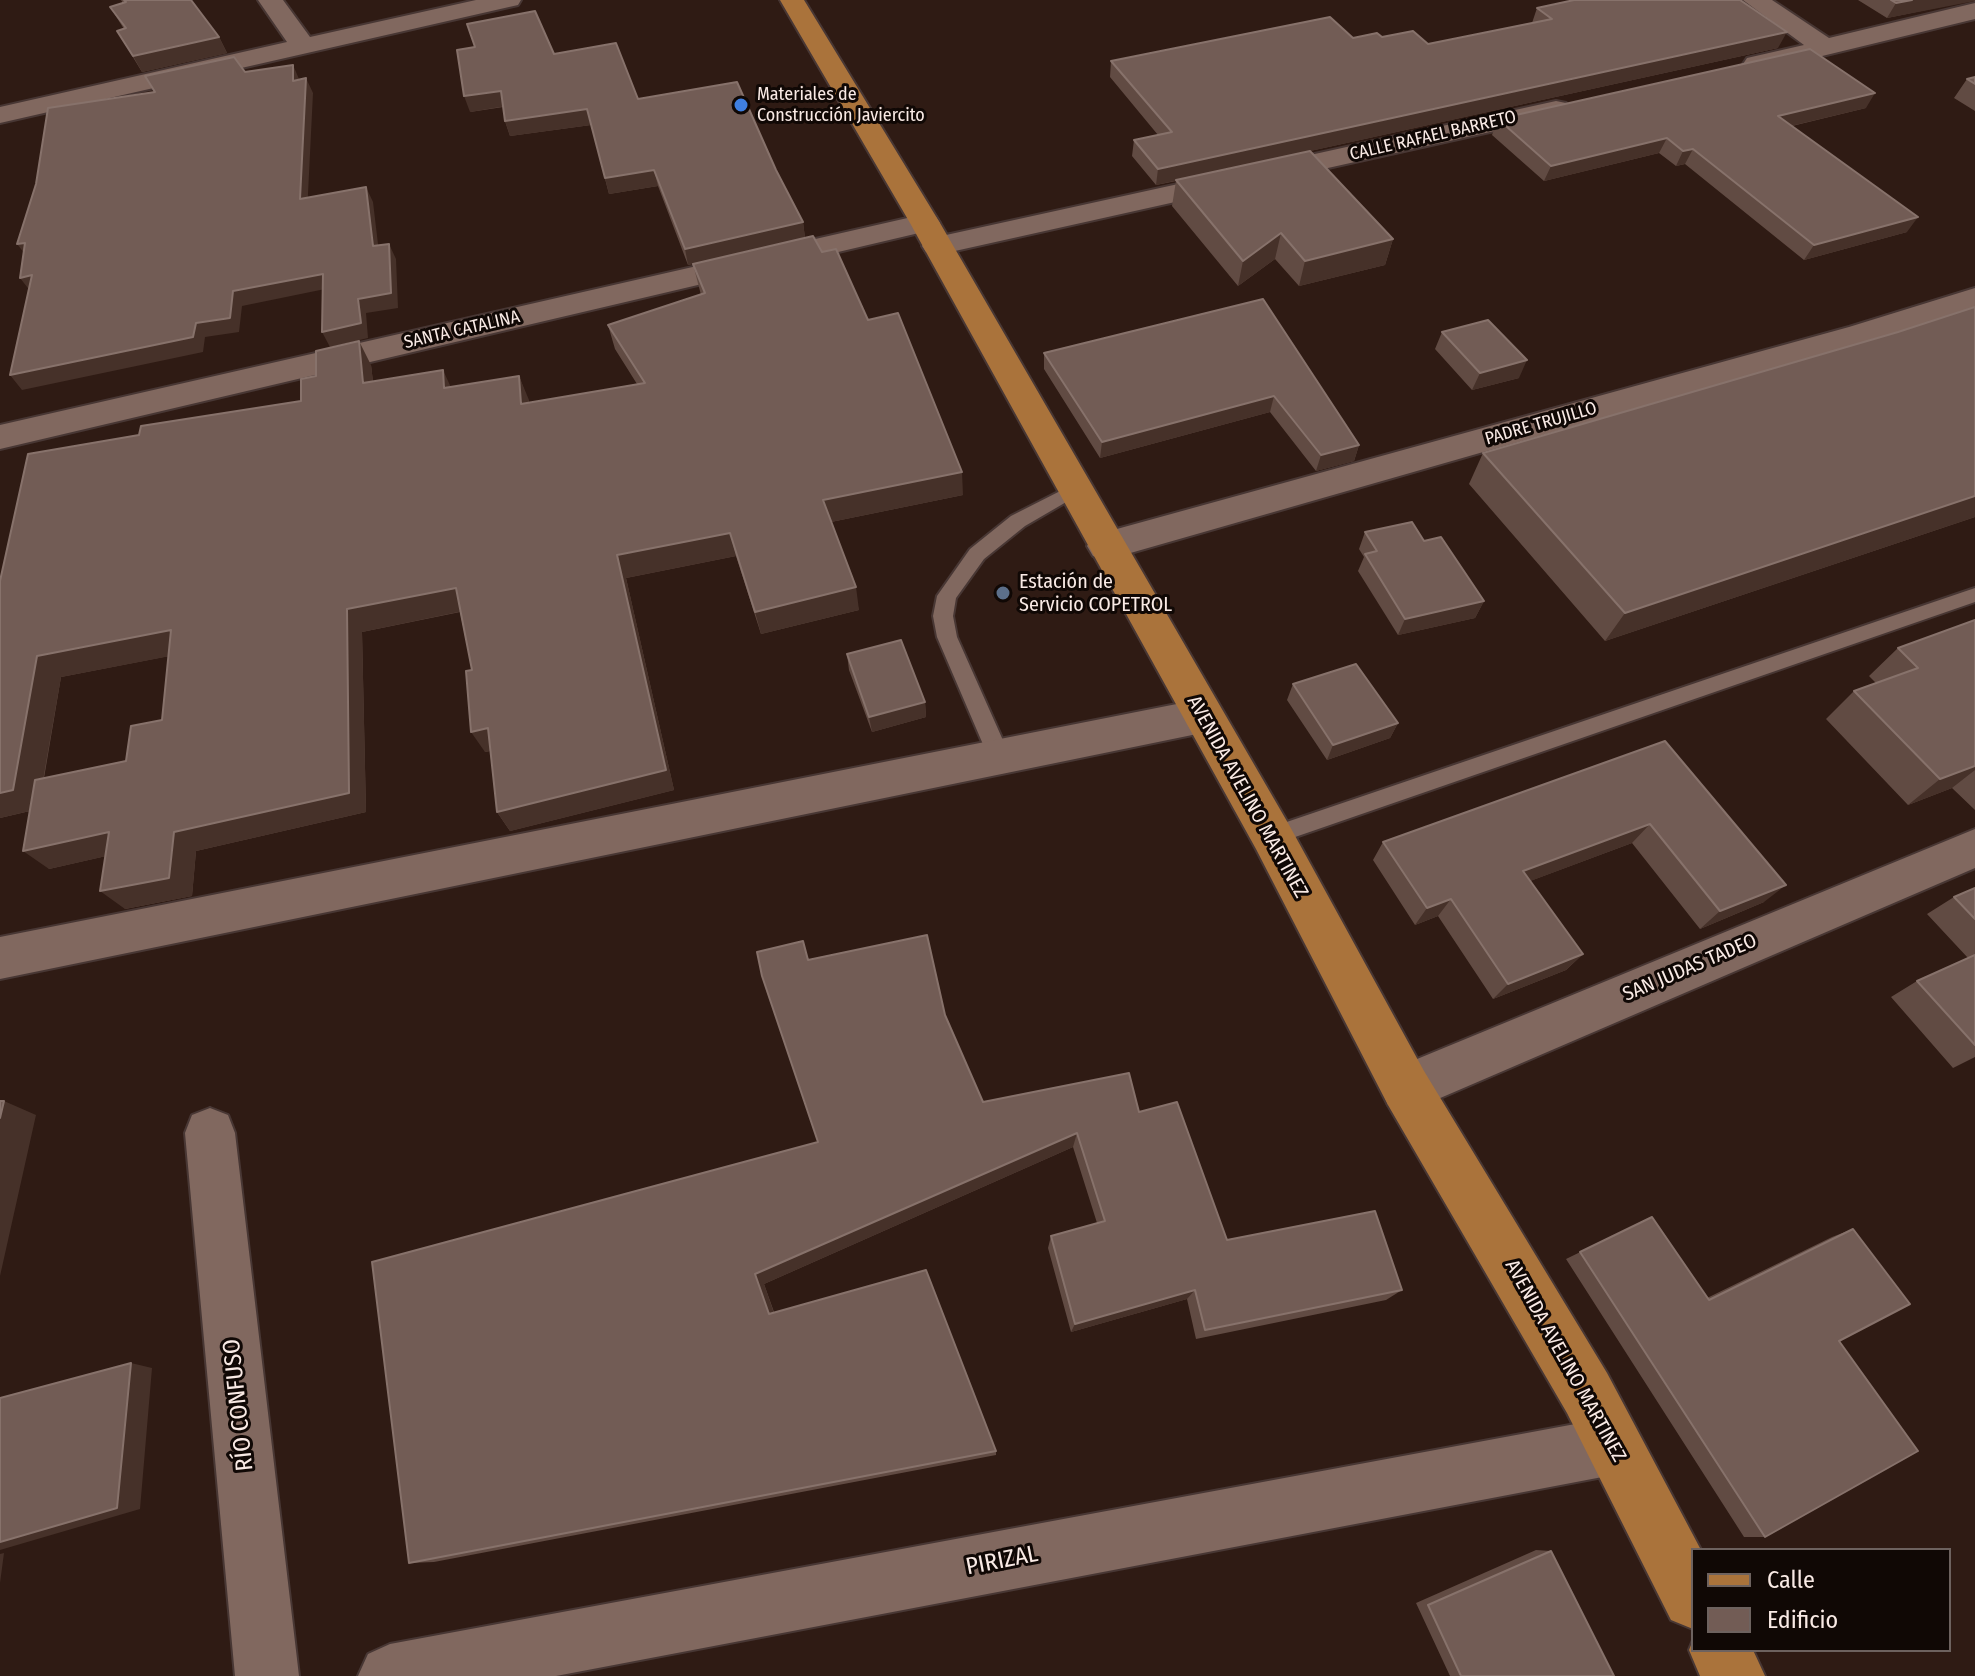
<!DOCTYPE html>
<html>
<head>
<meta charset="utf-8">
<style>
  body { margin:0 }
  #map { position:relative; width:1975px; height:1676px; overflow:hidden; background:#2f1b14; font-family:"Fira Sans Condensed",sans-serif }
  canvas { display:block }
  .legend { position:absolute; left:1691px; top:1548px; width:260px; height:104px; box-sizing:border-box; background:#100805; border:2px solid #6d625f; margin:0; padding:10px 14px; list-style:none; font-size:24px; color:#f9eae5 }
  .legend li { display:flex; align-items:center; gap:16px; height:40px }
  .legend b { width:40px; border:2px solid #6d625f }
</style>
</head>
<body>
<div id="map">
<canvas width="1975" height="1676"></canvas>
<ul class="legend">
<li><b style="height:10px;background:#aa733b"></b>Calle</li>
<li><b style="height:22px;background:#725c55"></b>Edificio</li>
</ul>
</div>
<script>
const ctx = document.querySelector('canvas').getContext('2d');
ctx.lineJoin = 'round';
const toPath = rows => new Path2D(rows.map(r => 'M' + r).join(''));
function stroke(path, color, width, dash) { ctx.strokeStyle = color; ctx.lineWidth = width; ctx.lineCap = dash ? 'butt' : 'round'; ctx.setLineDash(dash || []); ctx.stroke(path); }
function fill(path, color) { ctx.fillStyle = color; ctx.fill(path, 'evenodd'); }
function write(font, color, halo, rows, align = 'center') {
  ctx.font = font + ' "Fira Sans Condensed",sans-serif'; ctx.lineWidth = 6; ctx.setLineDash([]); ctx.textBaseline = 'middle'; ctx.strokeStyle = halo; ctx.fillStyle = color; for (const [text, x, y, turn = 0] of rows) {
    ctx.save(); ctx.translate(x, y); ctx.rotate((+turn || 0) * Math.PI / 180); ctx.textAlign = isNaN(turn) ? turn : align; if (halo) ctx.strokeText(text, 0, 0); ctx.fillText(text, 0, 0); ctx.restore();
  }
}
const service = toPath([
  [1074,484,1080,486,1083,490,1080,494,1025,526,984,559,956,598,953,616,957,637,1010,756,1006,762,999,765,992,762,988,756,937,637,933,616,937,596,970,549,1011,516,1074,484],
  [1975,588,1975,602,1272,845,1264,843,1261,836,1264,829,1272,827,1975,588]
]);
const minor = toPath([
  [258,0,283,0,310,37,476,0,521,0,518,5,509,7,0,123,0,107,287,42,258,0],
  [1743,0,1772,0,1829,38,1975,3,1975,19,1756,72,1747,70,1743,64,1747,58,1804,45,1743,0],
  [1556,101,1566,103,1570,109,1566,115,937,255,926,252,922,246,926,240,937,237,1556,101],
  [925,214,936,217,940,223,936,229,0,449,0,425,925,214],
  [1975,288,1975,308,1871,341,1106,560,1093,556,1087,546,1093,536,1106,532,1849,327,1975,288],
  [1202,699,1217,704,1223,716,1217,728,1202,733,0,979,0,937,1202,699],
  [1975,829,1975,868,1424,1105,1406,1112,1388,1105,1381,1088,1388,1071,1975,829],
  [210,1108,228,1115,235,1133,299,1676,235,1676,185,1133,192,1115,210,1108],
  [1613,1417,1633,1426,1642,1446,1633,1466,1613,1475,556,1676,358,1676,368,1654,390,1644,1613,1417]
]);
const primary = toPath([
  [780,0,804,0,940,223,1288,823,1424,1071,1607,1373,1701,1550,1693,1550,1693,1629,1671,1620,1567,1413,1388,1105,1256,849,910,223,780,0],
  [1693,1640,1693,1650,1753,1650,1765,1676,1700,1676,1689,1650,1693,1640]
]);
stroke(service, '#483734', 4);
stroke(minor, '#483734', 4);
stroke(primary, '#483734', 4);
fill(service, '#81685f');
fill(minor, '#81685f');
fill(primary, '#aa733b');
fill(toPath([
  [121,0,191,0,219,37,227,53,142,72,117,31,124,29,110,7,123,3],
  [1858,0,1975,0,1887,18],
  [1537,8,1778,48,1310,151,1393,239,1385,265,1299,286,1275,259,1238,286,1172,206,1176,181,1156,185,1132,156,1134,140,1158,135,1110,77,1111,61,1353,38,1382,37,1428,44,1532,23],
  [554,54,776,170,803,222,805,238,822,252,868,320,963,495,831,522,859,610,761,634,736,556,626,578,674,790,510,831,497,812,490,751,485,752,472,670,460,612,362,632,366,812,196,851,192,896,125,909,106,856,49,869,30,811,0,818,0,581,139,435,301,401,371,365,373,382,451,387,519,376,529,403,637,384,615,349,608,325,701,295,693,264,688,265,658,186,609,194,591,125,510,136,505,121,503,107,470,112],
  [169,656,162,720,126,761,44,778,61,677],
  [1975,77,1975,111,1954,98,1967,79],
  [1866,108,1792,126,1907,232,1804,260,1685,164,1676,166,1659,153,1544,181,1492,135,1498,119],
  [1263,299,1359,445,1354,461,1316,471,1270,412,1100,458,1044,369,1044,353],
  [1975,307,1975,517,1605,641,1469,484,1483,453,1898,332],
  [1442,332,1519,378,1472,390,1435,349],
  [1365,532,1424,541,1484,601,1475,618,1398,635,1358,571,1364,557,1359,549],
  [1975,620,1975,810,1952,788,1908,805,1826,719,1854,691,1876,683,1869,676,1898,648],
  [847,654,925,702,926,717,872,732,849,670],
  [1293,684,1398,723,1390,738,1327,760,1287,700],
  [1665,741,1764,902,1700,929,1632,843,1530,881,1583,954,1566,970,1493,999,1438,916,1415,925,1373,860,1383,842],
  [1975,888,1975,1057,1953,1068,1891,997,1917,981,1968,958,1927,914,1954,897],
  [809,960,945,1015,983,1102,1139,1112,1227,1240,1402,1290,1386,1300,1196,1339,1187,1299,1071,1332,1048,1248,1051,1236,1097,1223,1073,1147,764,1284,774,1312,996,1451,996,1455,434,1562,409,1563,818,1142],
  [1652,1217,1707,1298,1832,1237,1853,1229,1839,1341,1765,1537,1744,1537,1566,1259],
  [1536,1550,1551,1551,1614,1676,1450,1676,1416,1603]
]), '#614b43');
fill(toPath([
  [1912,0,1975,0,1975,1,1887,18,1896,3],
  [1787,32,1778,48,1156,185,1158,169],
  [219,37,227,53,142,72,133,56],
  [293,65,299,79,293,81],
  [306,78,313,93,307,214,300,199],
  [501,91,506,106,470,112,464,96],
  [1875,93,1866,108,1770,131,1778,116],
  [587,109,591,125,510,136,505,121],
  [1667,138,1659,153,1544,181,1551,166],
  [1693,149,1685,164,1676,166,1683,151],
  [654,170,658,186,609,194,605,178],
  [366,187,373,202,380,261,373,246],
  [1918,217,1907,232,1804,260,1814,245],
  [803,222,805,238,688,265,685,249],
  [1281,233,1275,259,1238,286,1243,261],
  [1393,239,1385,265,1299,286,1305,261],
  [25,243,29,259,17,244],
  [389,244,396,259,398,308,366,313,368,338,330,347,322,332,358,299],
  [323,274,330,288,242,306,239,332,205,337,203,352,22,390,10,375,233,291],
  [32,275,31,292,20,278],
  [359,341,371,365,376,407,363,383],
  [1527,360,1519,378,1472,390,1480,373],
  [443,370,454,394,444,388],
  [519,376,529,400,531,428,521,404],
  [1274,396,1270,412,1100,458,1102,442],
  [1359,445,1354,461,1316,471,1321,455],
  [962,472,963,495,826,523,823,500],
  [1975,496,1975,517,1605,641,1625,613],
  [730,533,736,556,626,578,674,790,510,831,497,812,617,555],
  [856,587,859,610,761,634,755,612],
  [456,588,468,610,362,632,366,812,196,851,192,896,125,909,100,891,174,832,347,609],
  [1484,601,1475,618,1398,635,1405,619],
  [171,630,191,652,61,677,38,809,0,818,0,793,37,656],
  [925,702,926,717,872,732,869,717],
  [1398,723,1390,738,1327,760,1333,745],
  [488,728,501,749,485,752,471,732],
  [1975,766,1975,770,1952,788,1908,805,1940,779],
  [1650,824,1632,843,1509,889,1523,871],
  [109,832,133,850,49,869,23,851],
  [1786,885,1764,902,1700,929,1720,911],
  [1451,899,1438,916,1415,925,1427,908],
  [1583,954,1566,970,1493,999,1508,984],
  [4,1101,36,1115,0,1276,0,1118],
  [1077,1133,1073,1147,764,1284,777,1322,769,1314,755,1274],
  [1195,1290,1187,1299,1071,1332,1075,1324],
  [131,1363,152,1368,140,1509,0,1550,0,1542],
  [4,1553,0,1583,0,1554]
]), '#463129');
const building = toPath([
  [124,0,191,0,219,37,133,56,117,31,126,28,110,7,126,2,124,0],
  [1574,0,1740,0,1787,32,1158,169,1134,140,1172,132,1111,61,1330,17,1353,38,1377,33,1382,37,1413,31,1428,44,1552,19,1537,8,1574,0],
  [1891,0,1912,0,1896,3,1891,0],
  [535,11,554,54,616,43,638,99,737,82,776,170,803,222,685,249,654,170,605,178,587,109,505,121,501,91,464,96,457,50,475,47,467,24,535,11],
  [1810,49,1875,93,1778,116,1918,217,1814,245,1693,149,1683,151,1667,138,1551,166,1498,119,1810,49],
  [234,57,245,72,293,65,293,81,306,78,300,199,366,187,373,246,389,244,391,293,358,299,361,323,322,332,323,274,233,291,230,318,196,323,193,337,10,375,32,275,20,278,25,243,17,244,36,184,48,108,155,92,145,76,234,57],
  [1975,77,1975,84,1967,79,1975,77],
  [1310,151,1393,239,1305,261,1281,233,1243,261,1176,180,1310,151],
  [813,236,822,252,836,249,868,320,898,313,962,472,823,500,856,587,755,612,730,533,617,555,666,770,497,812,488,728,471,732,466,671,472,670,456,588,347,609,349,793,174,832,169,878,100,891,109,832,23,851,35,780,126,761,131,726,162,720,171,630,37,656,13,790,0,793,0,581,28,454,139,435,141,426,301,401,301,379,316,376,316,351,359,341,363,383,443,370,444,388,519,376,521,404,645,383,608,325,705,293,693,264,813,236],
  [1263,299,1359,445,1321,455,1274,396,1102,442,1044,353,1263,299],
  [1975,307,1975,496,1625,613,1483,453,1898,332,1975,307],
  [1488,320,1527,360,1480,373,1442,332,1488,320],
  [1412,522,1424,541,1441,537,1484,601,1405,619,1365,554,1377,551,1365,532,1412,522],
  [1975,620,1975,766,1940,779,1854,691,1918,668,1898,648,1975,620],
  [901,640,925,702,869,717,847,654,901,640],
  [1356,664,1398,723,1333,745,1293,684,1356,664],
  [1665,741,1786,885,1720,911,1650,824,1523,871,1583,954,1508,984,1451,899,1427,908,1383,842,1665,741],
  [1975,888,1975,919,1954,897,1975,888],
  [927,935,945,1015,983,1102,1129,1073,1139,1112,1177,1102,1227,1240,1375,1211,1402,1290,1205,1330,1195,1290,1075,1324,1051,1236,1105,1221,1077,1133,755,1274,769,1314,926,1270,996,1451,409,1563,372,1262,818,1142,762,976,757,952,803,941,808,960,927,935],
  [1975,955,1975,1045,1917,981,1975,955],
  [0,1101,4,1101,0,1118,0,1101],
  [1652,1217,1709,1300,1853,1229,1910,1304,1839,1341,1918,1451,1765,1537,1580,1252,1652,1217],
  [131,1363,117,1508,0,1542,0,1398,131,1363],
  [1551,1551,1614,1676,1461,1676,1428,1605,1551,1551]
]);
fill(building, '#725c55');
stroke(building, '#87726b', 2);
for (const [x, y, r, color] of [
  [741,105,8,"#3f7fe0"],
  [1003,593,8,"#5c6f8a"]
]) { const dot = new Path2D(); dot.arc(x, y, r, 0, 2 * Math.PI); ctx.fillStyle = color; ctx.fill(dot); stroke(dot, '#100805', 3); }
write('18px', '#f9eae5', '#100805', [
  ["Materiales de",757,95],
  ["Construcción Javiercito",757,116]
], 'left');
write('18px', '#f9eae5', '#100805', [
  ["CALLE RAFAEL BARRETO",1433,136,-13],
  ["SANTA CATALINA",462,330,-13],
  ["PADRE TRUJILLO",1541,424,-16]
]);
write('20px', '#f9eae5', '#100805', [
  ["Estación de",1019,582],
  ["Servicio COPETROL",1019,605]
], 'left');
write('20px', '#f9eae5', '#100805', [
  ["AVENIDA AVELINO MARTINEZ",1247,797,61],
  ["SAN JUDAS TADEO",1690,968,-23],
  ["AVENIDA AVELINO MARTINEZ",1565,1361,61]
]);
write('24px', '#f9eae5', '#100805', [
  ["RÍO CONFUSO",239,1405,-96],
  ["PIRIZAL",1002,1561,-11]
]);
</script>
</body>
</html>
